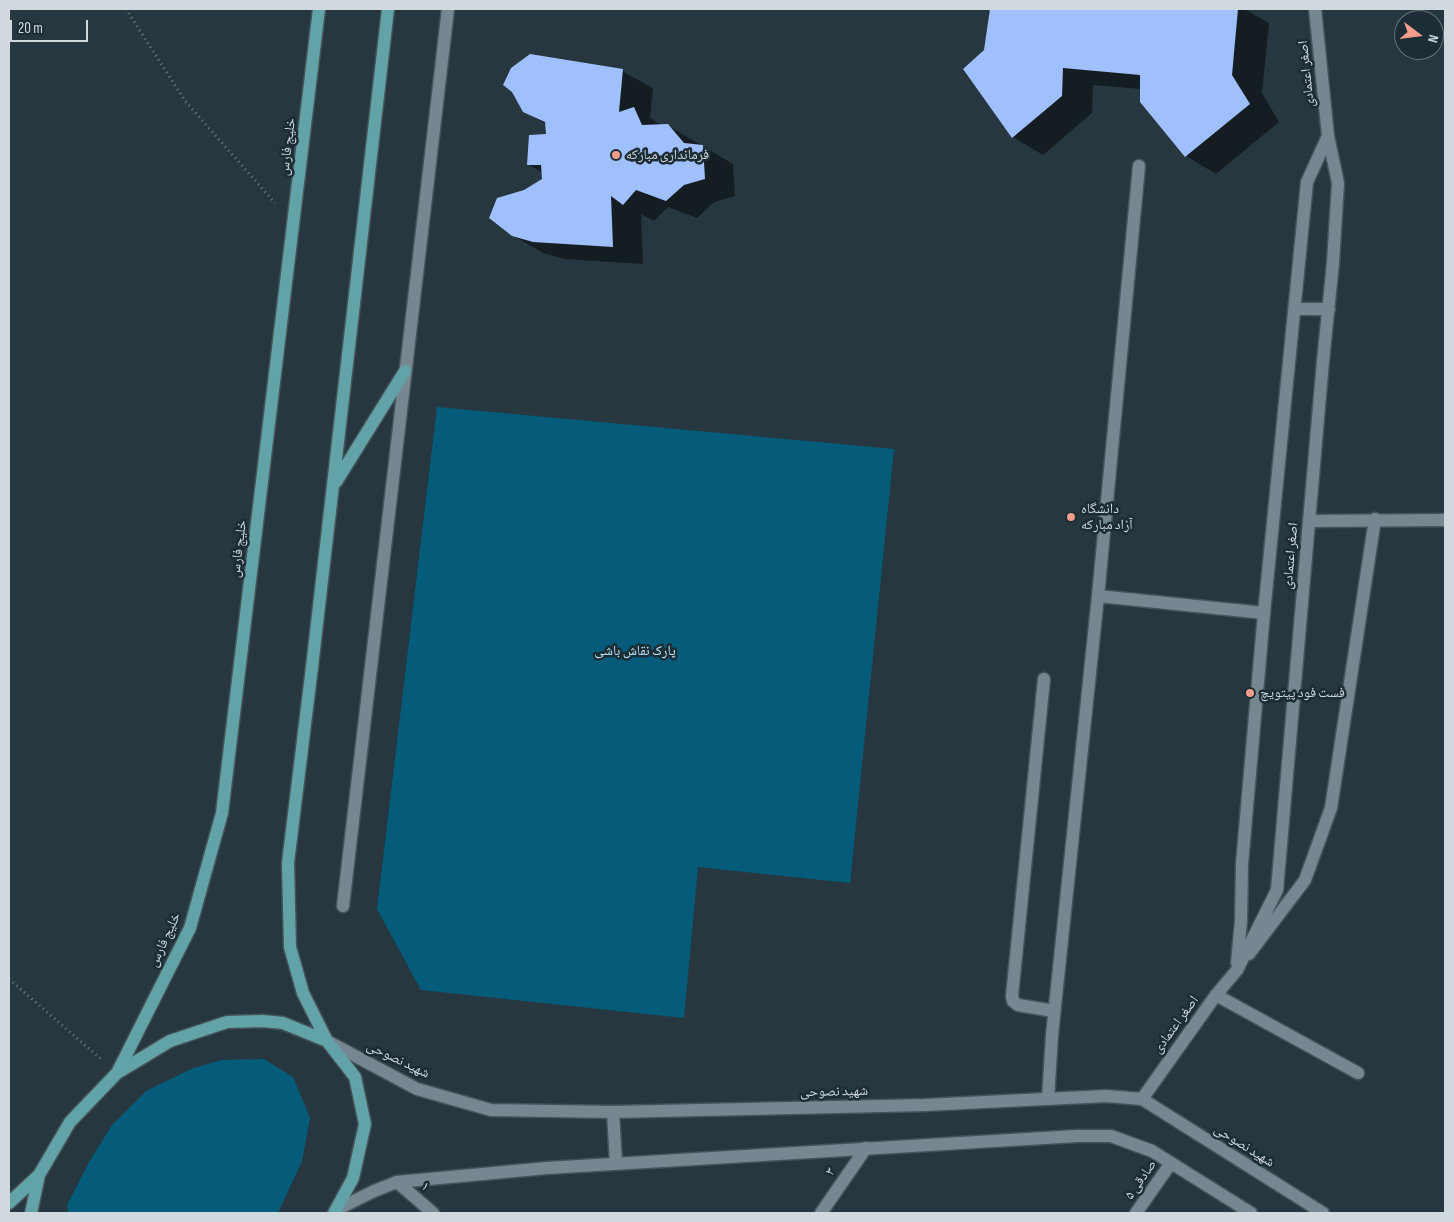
<!DOCTYPE html>
<html>
<head>
<meta charset="utf-8">
<style>
  body { margin:0 }
  #map { position:relative; width:1454px; height:1222px; overflow:hidden; background:#27373f; font-family:"Sofia Sans Condensed",sans-serif }
  canvas { display:block }
  .frame { position:absolute; inset:0; border:10px solid #d0d9de; pointer-events:none }
  .north { position:absolute; left:1394px; top:10px; width:50px; height:50px; box-sizing:border-box; background:#1d2d35; border:1px solid #657279; border-radius:50%; rotate:105deg; font-size:14px; font-weight:700; line-height:20px; text-align:center; color:#d0d9de }
  .north::after { content:''; display:block; margin:auto; width:18px; height:22px; background:#f49d8c; clip-path:polygon(50% 0,100% 100%,50% 72%,0 100%) }
  .scale { position:absolute; left:10px; top:20px; width:78px; height:22px; box-sizing:border-box; border:2px solid #d0d9de; border-top:0; padding-left:6px; font-size:15px; line-height:18px; white-space:nowrap; color:#d0d9de; -webkit-text-stroke:4px #1d2d35; paint-order:stroke }
</style>
</head>
<body>
<div id="map">
<canvas width="1454" height="1222"></canvas>
<div class="frame"></div>
<div class="north">N</div>
<div class="scale">20 m</div>
</div>
<script>
const ctx = document.querySelector('canvas').getContext('2d');
ctx.lineJoin = 'round';
function fill(path, color) { ctx.fillStyle = color; ctx.fill(path, 'evenodd'); }
const toPath = rows => new Path2D(rows.map(r => 'M' + r).join(''));
function stroke(path, color, width, dash) { ctx.strokeStyle = color; ctx.lineWidth = width; ctx.lineCap = dash ? 'butt' : 'round'; ctx.setLineDash(dash || []); ctx.stroke(path); }
function write(font, color, halo, rows, align = 'center') {
  ctx.font = font + ' "Sofia Sans Condensed","Noto Naskh Arabic",sans-serif'; ctx.lineWidth = 5; ctx.setLineDash([]); ctx.textBaseline = 'middle'; ctx.strokeStyle = halo; ctx.fillStyle = color; for (const [text, x, y, turn = 0] of rows) {
    ctx.save(); ctx.translate(x, y); ctx.rotate((+turn || 0) * Math.PI / 180); ctx.textAlign = isNaN(turn) ? turn : align; if (halo) ctx.strokeText(text, 0, 0); ctx.fillText(text, 0, 0); ctx.restore();
  }
}
fill(toPath([
  [437,407,894,449,850,883,698,867,684,1018,421,990,377,909],
  [264,1059,293,1077,310,1118,302,1161,278,1213,68,1213,67,1205,89,1162,112,1125,146,1091,191,1069,221,1060]
]), '#045c7a');
fill(toPath([
  [991,9,1244,9,1269,23,1262,93,1279,122,1216,174,1186,156,1141,89,1093,85,1092,113,1043,155,1013,137,985,50],
  [622,71,653,88,650,118,663,126,667,125,733,164,735,196,714,202,697,218,668,207,654,221,641,214,643,264,564,259,543,253,512,235,525,191,543,180,543,173,529,165,547,135,546,124,524,111]
]), '#0007');
fill(toPath([
  [990,9,1238,9,1232,75,1250,104,1185,157,1140,102,1140,75,1063,68,1062,96,1012,138,963,69,984,50],
  [530,54,623,69,619,112,634,107,642,125,668,124,684,143,703,145,705,179,684,185,666,201,636,190,623,205,611,196,613,247,533,242,512,236,489,218,497,198,524,190,542,179,541,165,527,165,529,135,546,134,545,122,523,112,512,92,503,85,511,68]
]), '#a0c0fd');
const service = toPath([
  [1098,596,1264,613],
  [1044,679,1012,996,1013,1001,1018,1005,1054,1011],
  [1249,954,1305,880,1331,808,1375,519],
  [1216,995,1358,1073],
  [1048,1099,1052,1035,1098,596,1139,166],
  [397,1182,433,1213]
]);
const minor = toPath([
  [1309,521,1445,520],
  [821,1213,866,1148],
  [1136,1213,1171,1163]
]);
const tertiary = toPath([
  [1295,309,1329,309],
  [343,906,448,9],
  [1237,963,1241,921,1242,864,1264,613,1307,182,1328,136],
  [1142,1099,1216,995,1237,970,1277,890,1323,361,1333,263,1338,183,1328,136,1315,9]
]);
const secondary = toPath([
  [327,1041,417,1089,491,1110,613,1112,925,1105,1106,1096,1142,1099,1323,1213],
  [613,1112,616,1163],
  [336,1210,374,1191,397,1182,547,1168,1077,1136,1111,1136,1152,1151,1251,1213]
]);
const primary = toPath([
  [336,482,405,371],
  [327,1041,303,993,290,947,288,863,312,667,388,9],
  [117,1073,190,928,222,813,319,9],
  [9,1203,39,1175],
  [31,1213,39,1175,70,1122,117,1073,170,1041,227,1022,263,1021,283,1023,327,1041,355,1077,365,1124,353,1178,334,1213]
]);
stroke(service, '#45535a', 15);
stroke(minor, '#45535a', 15);
stroke(tertiary, '#45535a', 15);
stroke(secondary, '#45535a', 15);
stroke(primary, '#45535a', 15);
stroke(toPath([
  [126,9,185,101,275,203],
  [9,979,102,1060]
]), '#717e84', 3, [1, 4]);
stroke(service, '#758791', 12);
stroke(minor, '#758791', 12);
stroke(tertiary, '#758791', 12);
stroke(secondary, '#758791', 12);
stroke(primary, '#62a3a8', 12);
for (const [x, y, r, color] of [
  [616,155,5,"#f49d8c"],
  [1071,517,5,"#f49d8c"],
  [1250,693,5,"#f49d8c"]
]) { const dot = new Path2D(); dot.arc(x, y, r, 0, 2 * Math.PI); ctx.fillStyle = color; ctx.fill(dot); stroke(dot, '#1d2d35', 2); }
write('14px', '#d0d9de', '#1d2d35', [
  ["اصغر اعتمادی",1307,74,-96],
  ["خلیج فارس",288,147,-83],
  ["خلیج فارس",239,549,-83],
  ["اصغر اعتمادی",1291,556,-85],
  ["خلیج فارس",165,940,-65],
  ["اصغر اعتمادی",1176,1025,-54],
  ["شهید نصوحی",398,1060,26],
  ["شهید نصوحی",834,1092,-1],
  ["شهید نصوحی",1244,1146,32],
  ["۳",831,1172,-55],
  ["صادقی ۵",1141,1180,-55],
  ["۱",425,1187,41]
]);
write('14px', '#d0d9de', '#1d2d35', [
  ["فرمانداری مبارکه",626,155],
  ["دانشگاه",1081,509],
  ["آزاد مبارکه",1081,525],
  ["فست فود پیتویچ",1260,693]
], 'left');
write('14px', '#b8e7ff', '#1d2d35', [
  ["پارک نقاش باشی",635,651]
]);
</script>
</body>
</html>
